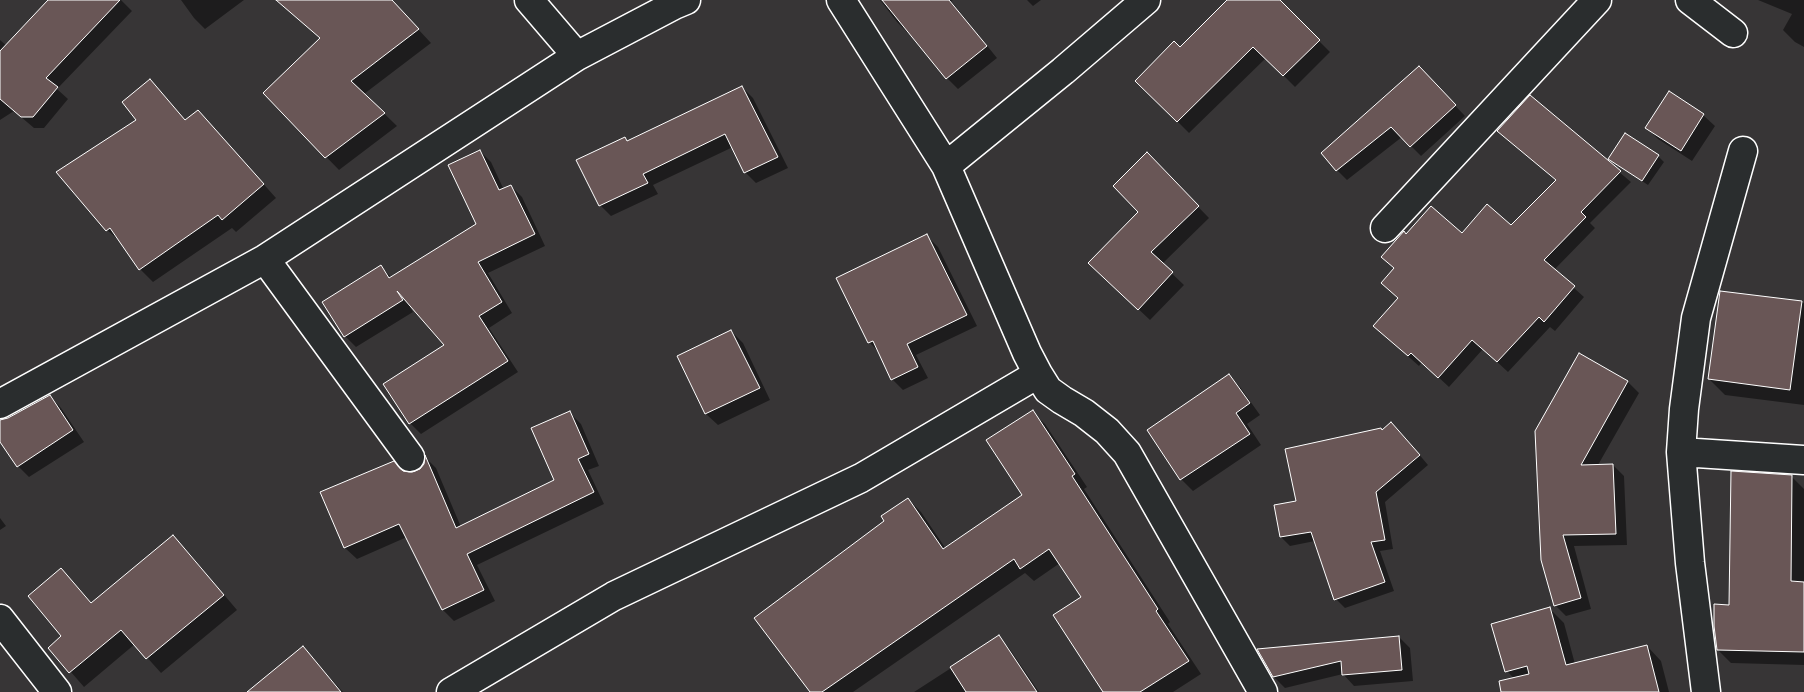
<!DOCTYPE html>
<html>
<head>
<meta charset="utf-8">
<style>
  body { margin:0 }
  canvas { display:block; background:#373536 }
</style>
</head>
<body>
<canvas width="1804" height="692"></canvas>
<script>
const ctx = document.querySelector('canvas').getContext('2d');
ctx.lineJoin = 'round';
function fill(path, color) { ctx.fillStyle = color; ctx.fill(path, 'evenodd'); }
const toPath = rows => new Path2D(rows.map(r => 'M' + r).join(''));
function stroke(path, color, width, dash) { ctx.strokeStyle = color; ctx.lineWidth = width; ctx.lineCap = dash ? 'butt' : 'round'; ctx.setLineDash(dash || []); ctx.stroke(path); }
fill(toPath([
  [50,0,121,0,132,11,57,89,68,99,44,128,34,128,14,111,0,120,0,40,7,46],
  [181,0,244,0,205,29,194,18],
  [278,0,391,0,431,43,364,94,397,126,339,170,264,93,321,39],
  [880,0,953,0,951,1,997,58,958,89,947,78,910,32,909,34,897,22],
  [1027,0,1041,0,1033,6],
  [1229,0,1278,0,1330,52,1295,87,1266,58,1189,133,1137,81,1180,49],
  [1758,0,1804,0,1804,47,1795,42,1783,30,1792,14],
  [1429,78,1465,116,1421,156,1402,137,1347,180,1337,170],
  [150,80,186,121,211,125,276,198,236,232,232,228,153,282,140,269,121,242,107,230],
  [742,87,753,98,788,168,756,183,745,172,733,147,653,185,658,194,611,216,600,205,625,138,629,142],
  [1530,97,1631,182,1590,223,1595,228,1554,270,1584,297,1555,331,1550,327,1508,372,1483,349,1449,387,1422,362,1419,366,1385,336,1399,299,1382,283,1395,269,1382,257,1406,235,1462,235,1511,227,1557,181,1498,131],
  [1703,115,1715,126,1692,161,1658,139,1647,128],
  [480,151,491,162,504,190,511,186,522,197,545,246,488,273,512,313,489,328,518,372,421,434,410,423,446,345,410,304,409,305,413,312,356,347,345,336,324,302,381,267,392,278,478,224],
  [1147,154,1209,218,1162,264,1184,285,1150,320,1101,274,1140,212],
  [1658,156,1664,162,1648,185,1616,164,1610,159],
  [927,236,938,247,977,326,916,355,928,378,903,390,892,379,880,353,869,342],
  [1721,292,1804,303,1804,405,1725,395,1709,379],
  [731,331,743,343,770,400,718,425,706,414,679,356],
  [1580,355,1628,382,1639,393,1598,465,1613,465,1624,476,1627,545,1574,546,1591,609,1566,616,1555,605],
  [1229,376,1240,387,1260,415,1247,424,1261,445,1193,491,1181,479,1148,430],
  [50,396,61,408,84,442,29,477,18,466,0,440,0,420,8,419],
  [569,412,581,424,599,466,588,470,604,504,477,565,495,601,454,621,443,610,407,537,357,559,345,548,322,493,403,472,412,474,420,470,425,464,426,458,436,468,461,527,555,481],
  [1032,412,1045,424,1087,487,1084,489,1170,622,1168,624,1201,674,1173,692,1105,692,1083,597,1060,563,1034,581,1025,573,853,692,819,692,886,521,908,499,921,512,946,549,1024,495],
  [1401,433,1428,465,1385,502,1393,549,1380,551,1394,591,1345,608,1336,599,1315,541,1290,546,1281,537,1298,502],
  [1791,476,1804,489,1804,665,1731,663,1718,650,1730,606],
  [0,518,6,526,0,530],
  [173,537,187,551,237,610,161,673,135,644,84,687,50,648,63,637,61,570,92,604],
  [1550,609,1564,623,1575,664,1647,646,1661,661,1669,692,1535,692,1521,686,1507,671],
  [999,637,1009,648,1039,692,914,692],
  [1399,637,1410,648,1413,681,1354,686,1343,674,1285,688,1274,677],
  [303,648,343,692,249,692]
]), '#0007');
const building = toPath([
  [48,0,120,0,46,78,58,87,33,117,21,117,0,99,0,51,48,0],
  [276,0,392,0,419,29,351,81,385,113,325,158,263,93,320,38,276,0],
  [882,0,949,0,987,46,946,79,882,0],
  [1227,0,1280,0,1320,40,1283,76,1253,47,1177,122,1135,81,1174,41,1180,47,1227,0],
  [1419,66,1456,105,1410,147,1391,127,1336,171,1321,153,1419,66],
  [150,79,185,120,198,110,264,184,222,220,218,215,139,270,110,228,106,231,56,172,136,120,122,102,150,79],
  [742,86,778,157,744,173,725,134,643,174,648,183,599,206,576,160,625,137,627,141,742,86],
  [1669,91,1704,114,1681,151,1645,128,1669,91],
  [1530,95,1621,171,1581,212,1586,217,1544,260,1575,286,1544,322,1539,317,1497,362,1472,340,1438,378,1411,353,1408,356,1373,326,1398,298,1381,283,1394,268,1381,257,1404,231,1406,234,1431,206,1462,233,1487,204,1511,225,1556,180,1497,131,1530,95],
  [1625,133,1659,155,1642,181,1608,159,1625,133],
  [480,150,499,190,511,185,535,234,478,262,502,302,479,316,508,361,409,424,383,384,444,345,397,291,403,300,344,337,322,302,381,265,389,278,476,224,448,165,480,150],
  [1147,152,1199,206,1151,252,1173,272,1138,310,1088,263,1138,212,1113,186,1147,152],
  [927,234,967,315,907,344,918,367,891,380,873,341,868,343,836,278,927,234],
  [1720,291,1802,301,1790,390,1708,379,1720,291],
  [731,330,760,388,705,414,677,356,731,330],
  [1579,353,1628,381,1581,465,1613,464,1616,534,1563,535,1581,598,1554,606,1541,560,1535,431,1579,353],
  [1229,374,1250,403,1236,413,1250,434,1180,480,1147,430,1229,374],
  [50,395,73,430,17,467,0,442,0,420,8,418,50,395],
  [1033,410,1075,474,1072,476,1158,609,1156,611,1189,661,1140,692,1103,692,1053,615,1081,597,1049,549,1020,569,1014,559,822,692,810,692,754,618,884,521,881,516,908,498,943,549,1022,495,986,440,1033,410],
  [570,411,589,454,578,459,594,492,467,554,484,590,442,610,399,524,344,548,320,492,394,461,403,471,412,472,420,469,424,464,425,455,456,528,554,480,531,428,570,411],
  [1391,422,1420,455,1376,492,1385,540,1371,542,1385,582,1334,600,1311,532,1280,537,1274,505,1296,501,1285,449,1381,428,1382,430,1391,422],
  [1731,471,1792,475,1791,581,1804,582,1804,652,1717,650,1714,626,1714,604,1729,605,1731,471],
  [173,535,224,595,146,659,121,630,69,673,48,648,61,636,28,596,61,568,91,603,173,535],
  [1550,607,1566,665,1647,645,1659,692,1501,692,1499,681,1529,674,1527,666,1505,672,1491,624,1550,607],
  [999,635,1037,692,966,692,950,667,999,635],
  [1399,636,1402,670,1342,675,1341,661,1273,677,1257,649,1399,636],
  [303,646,341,692,247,692,303,646]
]);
fill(building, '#695656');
stroke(building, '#fff', 1);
const minor = toPath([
  [529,0,577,56],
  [841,0,946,166,1027,353,1038,374,1048,390,1062,400,1084,413,1107,431,1127,453,1263,692],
  [1690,0,1733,33],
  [946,166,1063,71,1146,0],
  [1385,228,1597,0],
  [265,259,410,457],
  [0,404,265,259,577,56,674,5,686,0],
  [1681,452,1804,460],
  [0,619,57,692],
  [451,692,614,596,861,478,1038,374],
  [1706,692,1690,563,1681,452,1684,409,1696,318,1743,151]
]);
stroke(minor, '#fff', 31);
stroke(minor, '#2a2d2e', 28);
</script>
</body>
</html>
